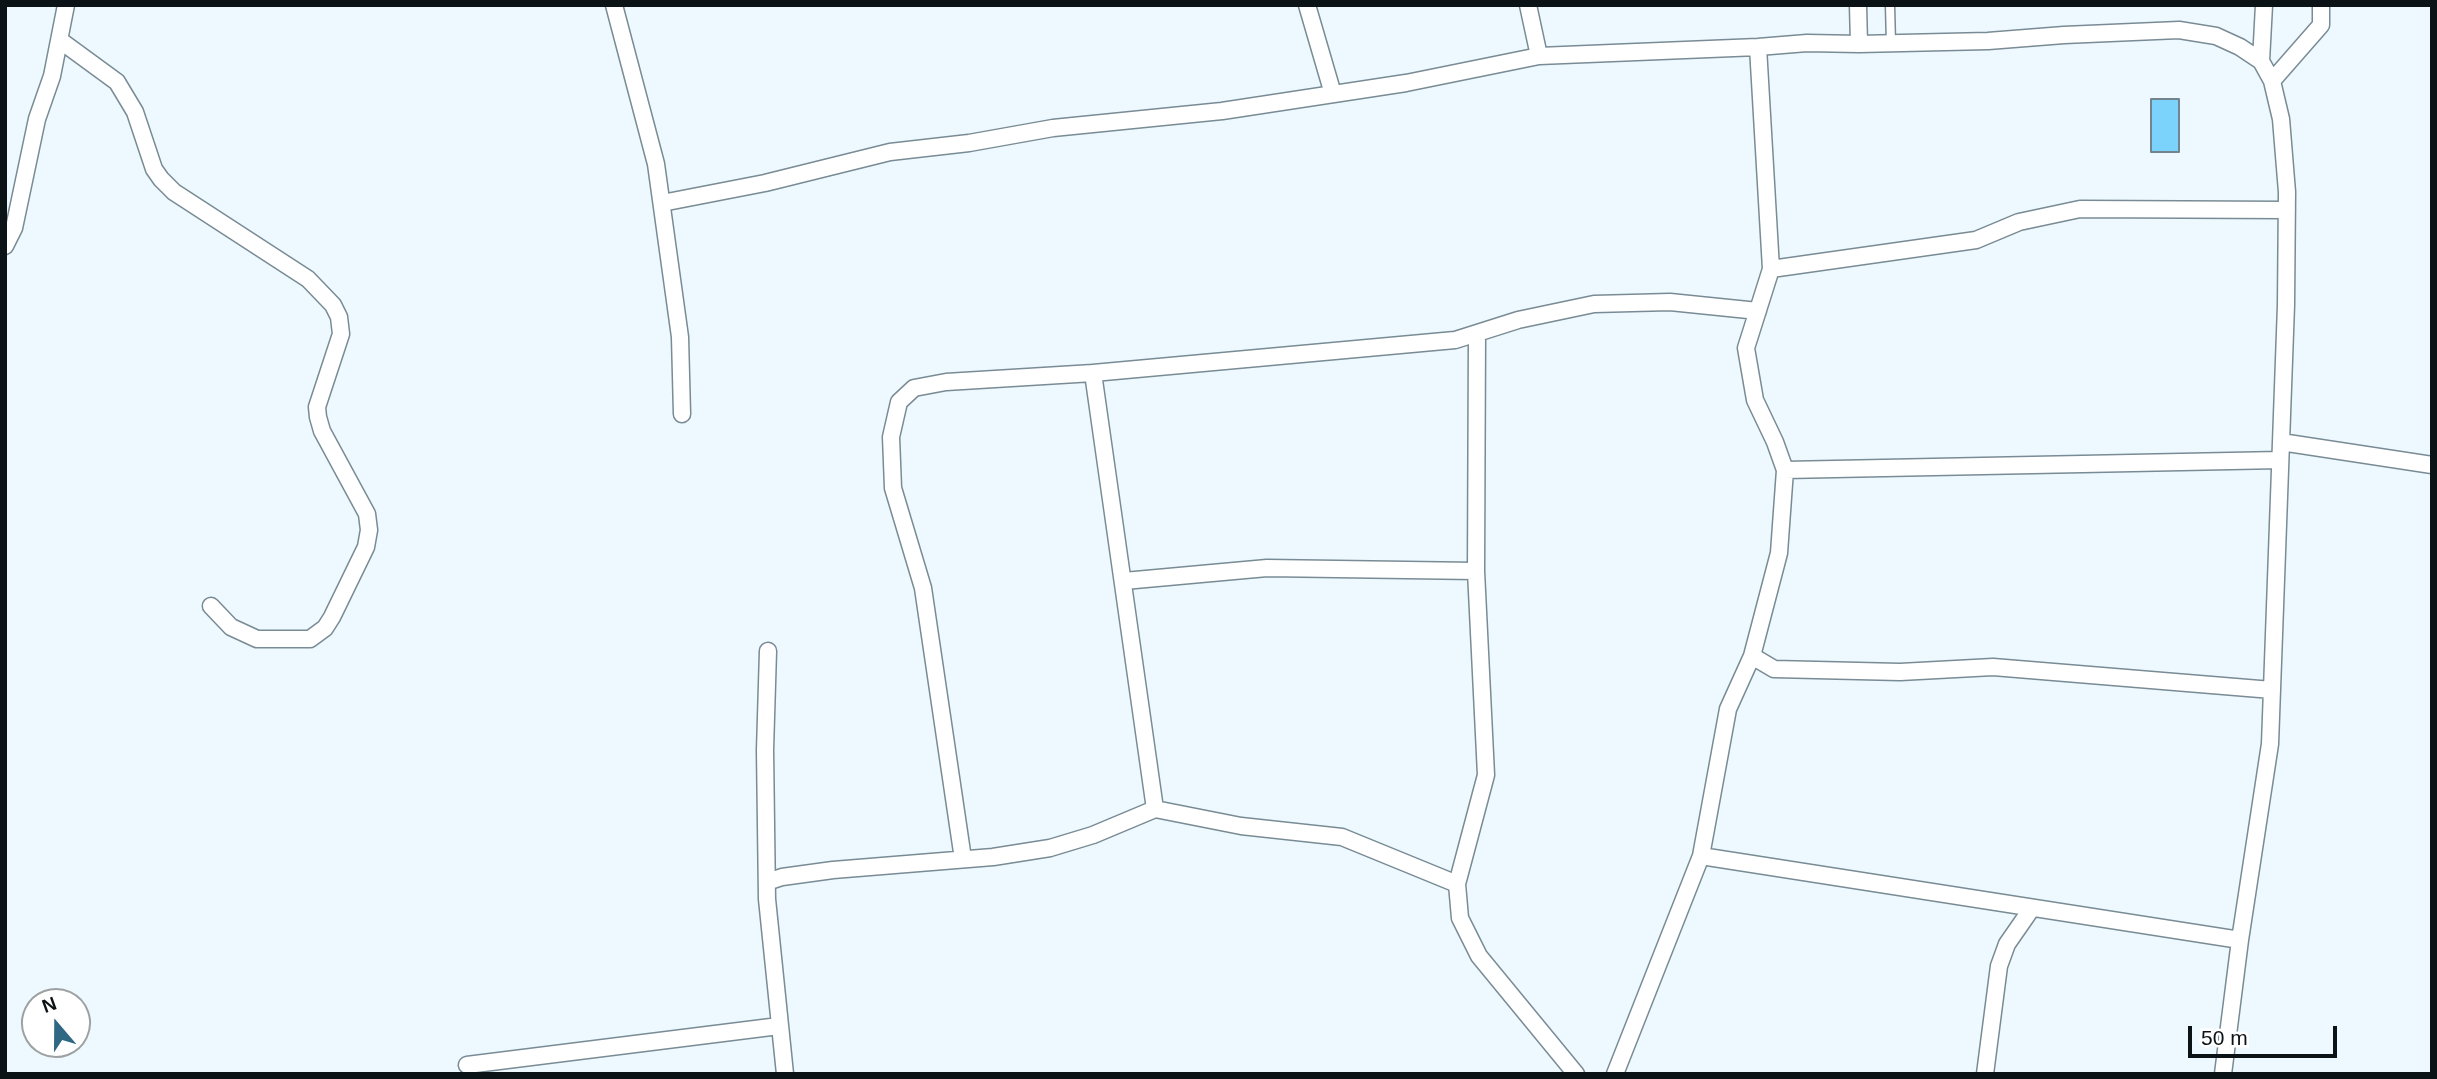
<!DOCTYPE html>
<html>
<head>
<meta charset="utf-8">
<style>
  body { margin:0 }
  #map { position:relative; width:2437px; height:1079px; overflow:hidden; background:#edf9ff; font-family:Helvetica,sans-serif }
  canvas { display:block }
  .frame { position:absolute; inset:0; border:7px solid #0c1316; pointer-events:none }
  .north { position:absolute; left:21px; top:988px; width:70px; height:70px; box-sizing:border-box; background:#fff; border:2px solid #9ea1a2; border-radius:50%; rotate:340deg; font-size:19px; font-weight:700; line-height:28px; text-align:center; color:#0c1316 }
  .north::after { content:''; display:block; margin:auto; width:24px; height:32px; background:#2f6882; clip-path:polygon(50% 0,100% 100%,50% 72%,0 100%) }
  .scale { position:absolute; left:2188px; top:1026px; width:149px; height:32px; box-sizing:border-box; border:4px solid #0c1316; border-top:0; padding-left:9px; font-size:21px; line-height:24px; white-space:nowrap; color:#0c1316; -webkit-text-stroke:5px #fff; paint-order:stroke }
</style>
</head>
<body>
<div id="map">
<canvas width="2437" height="1079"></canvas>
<div class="frame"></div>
<div class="north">N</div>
<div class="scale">50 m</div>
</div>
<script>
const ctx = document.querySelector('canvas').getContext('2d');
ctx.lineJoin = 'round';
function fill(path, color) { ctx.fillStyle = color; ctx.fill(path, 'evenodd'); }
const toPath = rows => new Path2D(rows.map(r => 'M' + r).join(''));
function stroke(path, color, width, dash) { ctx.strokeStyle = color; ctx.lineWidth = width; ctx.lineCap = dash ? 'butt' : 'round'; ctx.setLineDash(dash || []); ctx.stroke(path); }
const building = toPath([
  [2151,99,2179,99,2179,152,2151,152,2151,99]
]);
fill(building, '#7bd2fa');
stroke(building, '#72848d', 2);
const service = toPath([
  [1890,5,1891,44]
]);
const minor = toPath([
  [614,5,656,164,680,337,682,414],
  [1307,5,1333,94],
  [1528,5,1539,56],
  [1858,5,1859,44],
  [61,41,117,82,135,112,154,169,161,179,174,192,308,279,333,305,339,317,341,334,317,407,318,417,322,431,367,514,369,530,366,547,332,617,325,628,310,639,257,639,231,627,211,606],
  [1758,47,1771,269,1746,348,1755,400,1775,442,1785,470,1779,553,1752,656,1728,709,1701,856,2240,940],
  [2261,61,2264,5],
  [2272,81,2321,25,2321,5],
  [662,203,765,183,890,152,969,143,1053,128,1222,111,1406,83,1539,56,1758,47,1807,43,1859,44,1988,41,2064,35,2179,30,2216,36,2240,47,2261,61,2272,81,2281,119,2287,192,2286,305,2270,744,2240,940,2223,1074],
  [5,246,14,228,37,119,52,76,66,5],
  [1771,269,1976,240,2019,222,2080,209,2287,210],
  [1477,334,1476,571,1486,775,1457,884,1460,918,1479,956,1576,1074],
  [1093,373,1155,809,1241,826,1342,837,1457,884],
  [2281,442,2432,465],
  [1785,470,2280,460],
  [1124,581,1267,568,1476,571],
  [768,651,765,750,767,899,785,1074],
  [1752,656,1774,669,1900,672,1993,667,2272,690],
  [963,859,923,588,893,488,891,437,899,402,914,388,946,382,1093,373,1455,340,1518,320,1594,304,1670,302,1758,311],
  [767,882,782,877,833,870,993,857,1050,848,1093,835,1155,809],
  [467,1065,779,1026],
  [1615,1074,1701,856],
  [1985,1074,1999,966,2007,944,2032,908]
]);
stroke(service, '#798b94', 11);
stroke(minor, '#798b94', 19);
stroke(service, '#fff', 8);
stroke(minor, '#fff', 16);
</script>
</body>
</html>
